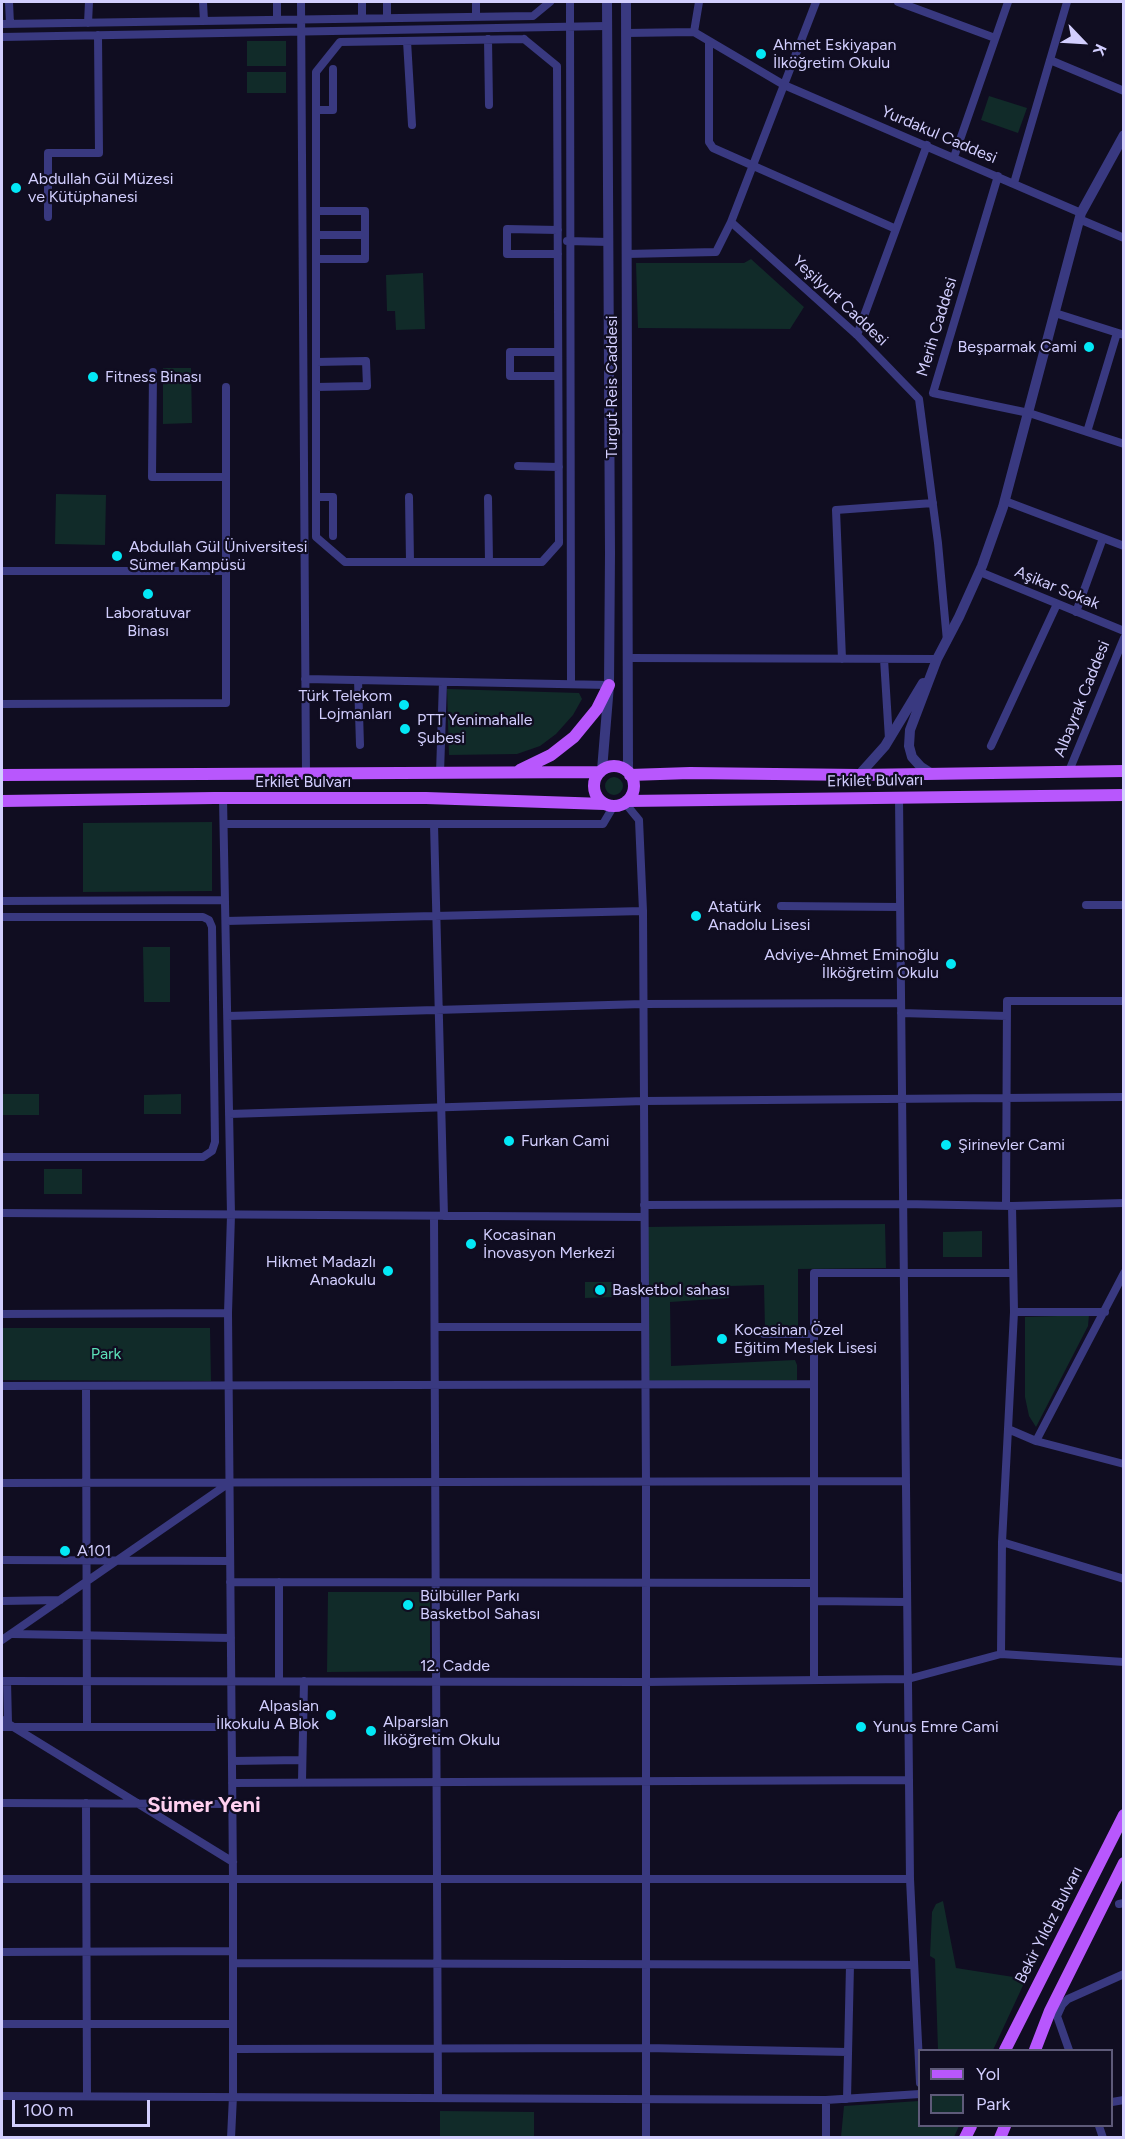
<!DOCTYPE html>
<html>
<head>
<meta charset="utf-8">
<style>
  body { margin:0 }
  #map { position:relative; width:1125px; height:2139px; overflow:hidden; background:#100d21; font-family:Figtree,sans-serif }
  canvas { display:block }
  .frame { position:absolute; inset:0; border:3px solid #d2cefe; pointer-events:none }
  .legend { position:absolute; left:918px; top:2049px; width:195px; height:78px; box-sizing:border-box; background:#100d21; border:2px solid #5e5a79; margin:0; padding:8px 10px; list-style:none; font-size:18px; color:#d2cefe }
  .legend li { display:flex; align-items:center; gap:12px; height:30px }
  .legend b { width:30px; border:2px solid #5e5a79 }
  .north { position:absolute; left:1053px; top:12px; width:60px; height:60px; -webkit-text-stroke:4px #100d21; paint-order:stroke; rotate:115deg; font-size:16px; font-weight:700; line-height:24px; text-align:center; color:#d2cefe }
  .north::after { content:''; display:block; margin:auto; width:21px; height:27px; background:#d2cefe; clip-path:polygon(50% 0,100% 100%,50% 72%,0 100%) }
  .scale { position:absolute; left:12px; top:2100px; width:138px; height:27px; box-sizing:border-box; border:3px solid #d2cefe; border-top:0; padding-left:8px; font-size:18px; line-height:21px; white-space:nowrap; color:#d2cefe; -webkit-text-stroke:4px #100d21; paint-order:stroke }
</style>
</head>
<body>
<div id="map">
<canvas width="1125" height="2139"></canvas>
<div class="frame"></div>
<ul class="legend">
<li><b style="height:8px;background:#b857fd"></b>Yol</li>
<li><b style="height:16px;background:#112b29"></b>Park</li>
</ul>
<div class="north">K</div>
<div class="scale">100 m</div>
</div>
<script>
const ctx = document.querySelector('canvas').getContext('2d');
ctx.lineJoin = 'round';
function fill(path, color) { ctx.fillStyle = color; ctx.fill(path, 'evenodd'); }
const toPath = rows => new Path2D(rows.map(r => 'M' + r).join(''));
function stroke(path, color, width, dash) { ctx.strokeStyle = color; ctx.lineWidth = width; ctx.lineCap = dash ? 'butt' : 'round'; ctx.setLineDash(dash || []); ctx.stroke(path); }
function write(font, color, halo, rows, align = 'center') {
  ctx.font = font + ' Figtree,sans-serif'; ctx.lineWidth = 4.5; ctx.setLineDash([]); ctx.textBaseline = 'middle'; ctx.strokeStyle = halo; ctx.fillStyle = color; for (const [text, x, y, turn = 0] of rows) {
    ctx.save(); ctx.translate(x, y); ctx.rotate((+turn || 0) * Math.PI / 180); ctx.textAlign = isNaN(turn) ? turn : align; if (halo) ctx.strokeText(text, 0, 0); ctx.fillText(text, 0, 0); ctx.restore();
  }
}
fill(toPath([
  [247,41,286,41,286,66,247,66],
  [247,72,286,72,286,93,247,93],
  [989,96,1027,108,1018,133,981,120],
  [751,259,804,307,790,329,638,328,636,263,744,263],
  [423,273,425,329,396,330,395,311,387,311,386,275],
  [163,368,191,368,192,423,163,424],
  [56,494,106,495,105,545,55,544],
  [447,689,579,693,582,699,573,715,556,734,540,746,517,754,449,755],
  '605 786a9 9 0 1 1 18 0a9 9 0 1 1-18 0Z',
  [212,822,212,891,83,892,83,823],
  [143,947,170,947,170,1002,144,1002],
  [2,1094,39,1094,39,1115,2,1115],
  [181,1094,181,1114,144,1114,144,1095],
  [44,1169,82,1169,82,1194,44,1194],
  [885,1224,886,1268,798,1269,798,1329,765,1330,764,1285,730,1286,729,1298,670,1302,671,1366,795,1360,797,1365,797,1380,647,1382,646,1227],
  [982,1231,982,1257,943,1257,943,1232],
  [585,1282,614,1282,614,1297,585,1298],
  [1089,1315,1088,1326,1036,1427,1029,1416,1025,1397,1025,1317],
  [2,1328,210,1328,211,1381,2,1380],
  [328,1592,430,1592,430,1671,327,1672],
  [943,1901,956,1968,1026,1979,993,2050,938,2050,935,1959,930,1956,932,1912,936,1904],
  [919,2101,920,2126,959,2126,954,2137,841,2137,844,2106],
  [440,2111,534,2112,534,2137,440,2137]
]), '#112b29');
stroke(toPath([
  [9,2,10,24],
  [203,2,204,21],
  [277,2,277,19],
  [301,2,306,774],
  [362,2,362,18],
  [387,2,387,18],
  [476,2,476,17],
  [570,2,571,684],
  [816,2,731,222,857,335,919,399,938,543,947,641],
  [898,2,995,38],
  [88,23,89,2],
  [2,24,533,16,550,2],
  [694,32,784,85,1081,213],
  [626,33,694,32,699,2],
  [2,37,607,26],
  [488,39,489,105],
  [524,39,557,66,559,543,542,562,345,562,316,537,316,72,340,42,524,39],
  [407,41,412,125],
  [709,41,709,142,713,148,896,229],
  [1050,60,1124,91],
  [316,110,333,110,333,69],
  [954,157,1008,2],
  [998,176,933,393,1029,413,1124,444],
  [1014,183,1067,2],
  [316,211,365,211,365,259,316,259],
  [48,217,48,153,99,153,98,35],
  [1079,219,1124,238],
  [558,230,507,229,507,254,558,254],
  [316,235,365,235],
  [567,241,609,242],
  [626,254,716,252,731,222],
  [1055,313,1124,335],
  [857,335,927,145],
  [558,352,510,352,510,376,558,376],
  [316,362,366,361,367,386,316,387],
  [153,372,152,477,226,477],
  [1087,432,1117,333],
  [518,466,559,467],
  [316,497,333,497,333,536],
  [409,497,410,562],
  [488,498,489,562],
  [1005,501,1124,546],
  [2,571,226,571],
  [980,572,1124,631],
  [1076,612,1103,538],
  [629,658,937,659],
  [842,659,836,510,933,503],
  [884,659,889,739],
  [305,679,609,685],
  [358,680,360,745],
  [2,704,226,703,226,387],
  [991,746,1057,604],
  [1069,771,1124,638],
  [440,773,443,682],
  [899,797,910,1879,920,2083],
  [223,798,231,1215,228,1313,233,1879,233,2096,231,2138],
  [625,803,639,820,643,911,646,1483,646,2138],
  [224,824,603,824,613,807],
  [434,824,444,1216],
  [2,901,225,900],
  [1086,905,1124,905],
  [781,906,900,907],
  [2,917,203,917,209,920,212,927,215,1142,212,1151,203,1157,2,1157],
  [226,921,643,911],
  [901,1013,1007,1016],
  [228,1016,643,1004,901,1003],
  [229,1114,644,1101,1124,1097],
  [644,1205,903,1204,1012,1206,1124,1203],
  [1006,1206,1007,1001,1124,1001],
  [1012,1206,1014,1312,1008,1429,1036,1441,1124,1464],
  [2,1213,644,1217],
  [434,1216,438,2098],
  [1014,1312,1105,1312],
  [2,1314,228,1313],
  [435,1327,645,1327],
  [764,1334,814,1334],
  [2,1386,814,1384],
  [86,1386,87,1727],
  [1036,1441,1124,1273],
  [2,1483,906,1481],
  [1002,1542,1008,1429],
  [2,1560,230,1561],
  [230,1582,814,1583],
  [2,1601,60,1600],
  [814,1601,907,1602],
  [13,1634,231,1638],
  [2,1640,229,1483],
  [1001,1654,1124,1662],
  [814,1680,814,1273,1013,1273],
  [2,1681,645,1682,908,1679,1001,1654,1002,1542,1124,1579],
  [7,1681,8,1723],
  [279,1681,279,1582],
  [2,1720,233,1862],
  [2,1727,232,1727],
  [232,1761,302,1760],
  [302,1781,304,1681],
  [232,1783,909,1780],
  [2,1803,232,1804],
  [86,1803,87,2096],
  [2,1879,910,1879],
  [1119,1904,1124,1903],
  [2,1952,233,1951],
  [233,1963,914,1965],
  [1053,2013,1057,2016,1069,2050],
  [1057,2016,1062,2005,1068,1999,1124,1974],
  [2,2024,233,2024],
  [233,2049,646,2048,848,2052],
  [2,2096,826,2100,920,2094],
  [847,2099,850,1965],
  [1112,2102,1124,2100],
  [1099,2126,1103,2138],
  [826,2138,826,2100]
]), '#393980', 8);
stroke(toPath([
  [626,2,628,772],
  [602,770,609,685,610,553,607,2],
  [932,774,921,767,912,757,909,746,910,730,937,659,959,617,982,566,1003,507,1081,213,1124,135],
  [859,775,885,746,923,683]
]), '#393980', 10);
stroke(toPath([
  '594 786a20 20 0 1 1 40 0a20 20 0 1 1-40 0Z',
  [520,770,551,755,574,737,597,709,609,685],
  [2,775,600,772],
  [630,775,690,773,859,775,1124,771],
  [2,801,214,798,426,798,604,804],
  [627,801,1124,795],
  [1005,2050,1124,1815],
  [1035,2050,1050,2011,1124,1863],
  [965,2138,971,2126],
  [1000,2138,1005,2126]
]), '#b857fd', 12);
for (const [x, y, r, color] of [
  [761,54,6,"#03e8f6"],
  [16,188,6,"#03e8f6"],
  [1089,347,6,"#03e8f6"],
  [93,377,6,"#03e8f6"],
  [117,556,6,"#03e8f6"],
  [148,594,6,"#03e8f6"],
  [404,705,6,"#03e8f6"],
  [405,729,6,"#03e8f6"],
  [696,916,6,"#03e8f6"],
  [951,964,6,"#03e8f6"],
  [509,1141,6,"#03e8f6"],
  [946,1145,6,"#03e8f6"],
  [471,1244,6,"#03e8f6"],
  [388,1271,6,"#03e8f6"],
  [600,1290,6,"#03e8f6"],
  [722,1339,6,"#03e8f6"],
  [65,1551,6,"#03e8f6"],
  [408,1605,6,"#03e8f6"],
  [331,1715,6,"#03e8f6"],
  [861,1727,6,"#03e8f6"],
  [371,1731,6,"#03e8f6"]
]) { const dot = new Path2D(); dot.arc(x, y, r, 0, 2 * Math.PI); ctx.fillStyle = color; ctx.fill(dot); stroke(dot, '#100d21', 2); }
write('16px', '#d2cefe', '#100d21', [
  ["Ahmet Eskiyapan",773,45],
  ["İlköğretim Okulu",773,63],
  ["Abdullah Gül Müzesi",28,179],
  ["ve Kütüphanesi",28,197],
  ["Beşparmak Cami",1077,347,"right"],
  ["Fitness Binası",105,377],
  ["Abdullah Gül Üniversitesi",129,547],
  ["Sümer Kampüsü",129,565],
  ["Laboratuvar",148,613,"center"],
  ["Binası",148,631,"center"],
  ["Türk Telekom",392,696,"right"],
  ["Lojmanları",392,714,"right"],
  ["PTT Yenimahalle",417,720],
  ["Şubesi",417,738],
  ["Atatürk",708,907],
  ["Anadolu Lisesi",708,925],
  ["Adviye-Ahmet Eminoğlu",939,955,"right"],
  ["İlköğretim Okulu",939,973,"right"],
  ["Furkan Cami",521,1141],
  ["Şirinevler Cami",958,1145],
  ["Kocasinan",483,1235],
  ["İnovasyon Merkezi",483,1253],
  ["Hikmet Madazlı",376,1262,"right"],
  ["Anaokulu",376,1280,"right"],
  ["Basketbol sahası",612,1290],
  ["Kocasinan Özel",734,1330],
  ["Eğitim Meslek Lisesi",734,1348],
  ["A101",77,1551],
  ["Bülbüller Parkı",420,1596],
  ["Basketbol Sahası",420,1614],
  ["Alpaslan",319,1706,"right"],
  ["İlkokulu A Blok",319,1724,"right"],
  ["Alparslan",383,1722],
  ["İlköğretim Okulu",383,1740],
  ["Yunus Emre Cami",873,1727]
], 'left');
write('16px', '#d2cefe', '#100d21', [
  ["Yurdakul Caddesi",939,135,23],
  ["Yeşilyurt Caddesi",840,301,43],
  ["Merih Caddesi",937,327,-73],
  ["Turgut Reis Caddesi",612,387,-90],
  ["Aşikar Sokak",1057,588,22],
  ["Albayrak Caddesi",1082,699,-68],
  ["Erkilet Bulvarı",875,781,-1],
  ["Erkilet Bulvarı",303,782],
  ["12. Cadde",455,1666],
  ["Bekir Yıldız Bulvarı",1049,1925,-63]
]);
write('16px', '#5bdeb7', '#100d21', [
  ["Park",106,1354]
]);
write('bold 22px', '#ffd0f0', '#100d21', [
  ["Sümer Yeni",204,1806]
]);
</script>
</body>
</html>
